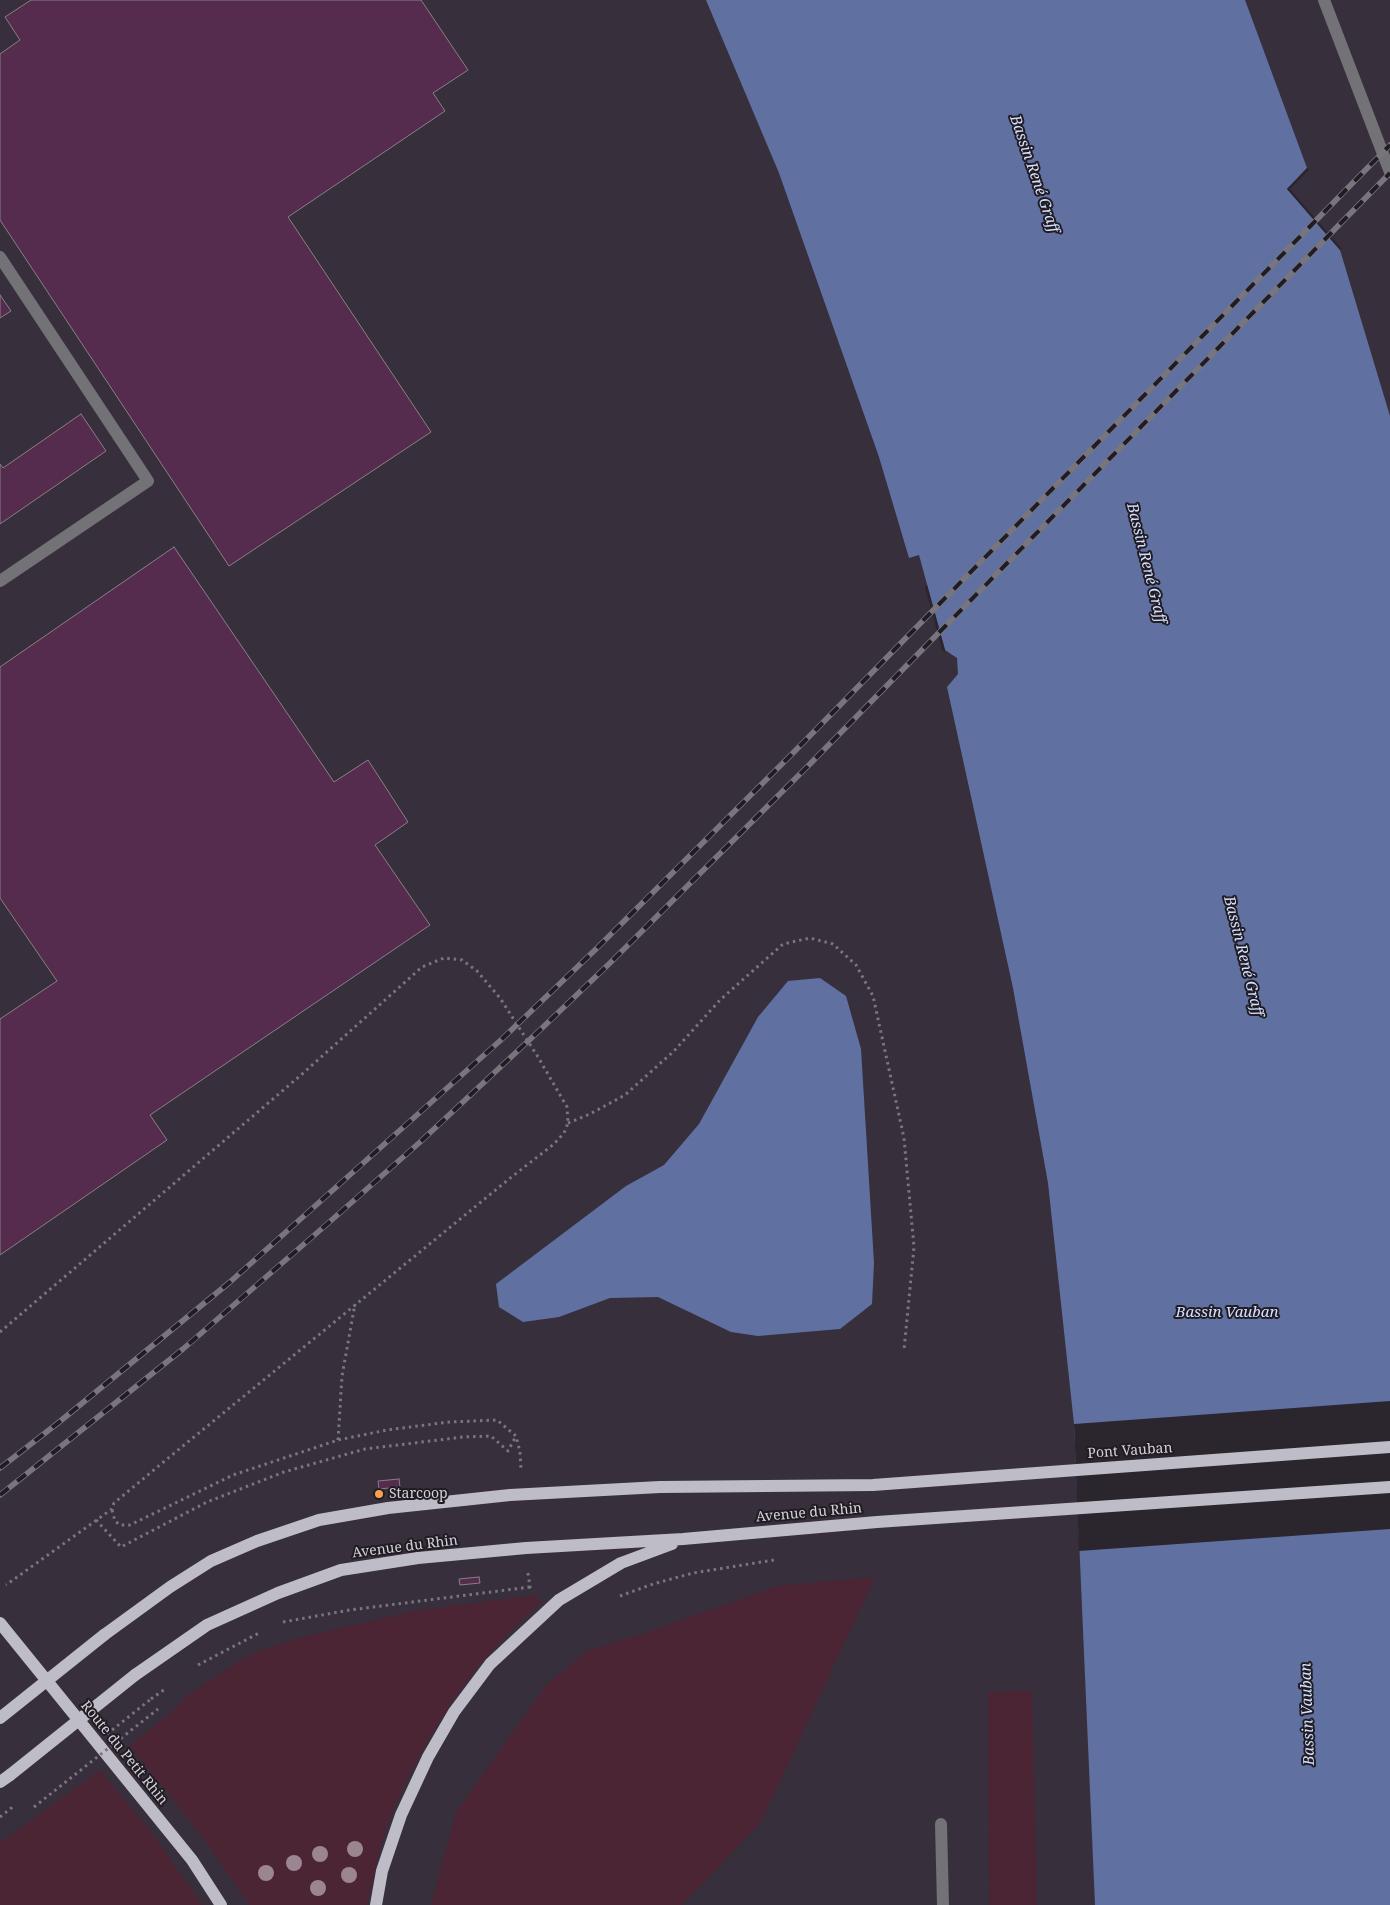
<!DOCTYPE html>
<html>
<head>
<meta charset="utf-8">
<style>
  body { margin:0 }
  canvas { display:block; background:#2b262e }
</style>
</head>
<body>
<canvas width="1390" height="1905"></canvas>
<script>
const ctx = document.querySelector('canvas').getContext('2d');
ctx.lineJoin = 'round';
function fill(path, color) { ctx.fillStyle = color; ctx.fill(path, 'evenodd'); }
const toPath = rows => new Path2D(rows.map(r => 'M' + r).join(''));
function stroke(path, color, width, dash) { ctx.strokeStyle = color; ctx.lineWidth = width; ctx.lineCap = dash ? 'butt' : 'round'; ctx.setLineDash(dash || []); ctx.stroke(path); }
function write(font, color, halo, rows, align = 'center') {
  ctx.font = font + ' "Noto Serif",serif'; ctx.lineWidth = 4; ctx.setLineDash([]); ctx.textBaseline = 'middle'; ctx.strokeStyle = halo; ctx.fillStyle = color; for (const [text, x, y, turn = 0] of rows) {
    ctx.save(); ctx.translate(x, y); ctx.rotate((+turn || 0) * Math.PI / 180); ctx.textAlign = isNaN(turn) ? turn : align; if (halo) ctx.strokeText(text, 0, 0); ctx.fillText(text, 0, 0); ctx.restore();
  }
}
fill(toPath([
  [0,0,1390,0,1390,1905,0,1905]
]), '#372f3c');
fill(toPath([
  [875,1577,761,1822,682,1905,431,1905,456,1812,546,1685,587,1651,648,1632,777,1586],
  [535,1595,542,1601,507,1635,477,1668,453,1700,426,1744,407,1779,391,1815,380,1849,367,1905,249,1905,201,1835,130,1746,182,1703,182,1699,242,1659,264,1649,294,1639,413,1611],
  [1032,1691,1037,1905,989,1905,988,1692],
  [100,1770,152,1833,203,1905,0,1905,0,1843]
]), '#4c2535');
fill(toPath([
  [706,0,1245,0,1307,168,1287,189,1340,250,1390,416,1390,1905,1095,1905,1074,1424,1048,1183,1013,988,947,687,958,674,957,658,945,650,919,555,909,558,879,457,779,173],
  [820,978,846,996,861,1049,874,1263,872,1304,840,1329,758,1336,731,1332,658,1297,610,1298,559,1317,523,1322,499,1307,496,1284,626,1186,664,1165,699,1124,758,1017,788,981]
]), '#6071a1');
fill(toPath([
  [1307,168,1309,170,1290,189,1342,249,1340,250,1287,189],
  [927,585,945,650,945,653,942,650,925,587],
  [1390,1401,1390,1529,1079,1551,1074,1424]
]), '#2b262e');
const building = toPath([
  [31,0,421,0,468,70,433,93,445,111,288,217,431,432,229,566,0,220,0,54,20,40,5,17,31,0],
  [0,295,11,311,0,318,0,295],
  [81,414,106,451,0,524,0,464,3,468,81,414],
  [174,547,334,782,368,760,408,822,375,845,430,925,150,1115,167,1140,0,1255,0,1019,57,981,0,898,0,667,174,547],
  [399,1479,400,1487,379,1489,378,1481,399,1479],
  [479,1577,480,1583,460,1585,459,1579,479,1577]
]);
fill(building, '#552c4e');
stroke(building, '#897f86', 1);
stroke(toPath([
  [568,1123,590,1114,625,1095,674,1051,720,1000,783,944,810,938,833,944,856,965,873,996,904,1138,914,1247,904,1350],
  [0,1332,301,1075,422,967,444,958,462,960,477,971,500,998,538,1057,567,1107,568,1123,564,1133,554,1144,509,1179,161,1464,114,1503,112,1509,6,1585],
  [338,1440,342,1376,355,1304],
  [112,1510,115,1521,120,1525,130,1525,233,1475,338,1440,387,1430,449,1422,497,1420,516,1436,520,1452,521,1470],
  [96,1520,121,1547,207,1502,284,1472,365,1449,463,1437,491,1436,508,1451,516,1436],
  [528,1573,530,1587,533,1591],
  [620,1596,653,1584,693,1573,774,1560],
  [283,1622,350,1610,530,1587],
  [198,1665,261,1632],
  [151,1699,165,1689],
  [0,1817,15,1805]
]), '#7a767d', 3, [2.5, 4]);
stroke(toPath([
  [1324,0,1390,172],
  [0,257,148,481,0,581],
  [941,1824,943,1905]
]), '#737277', 12);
stroke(toPath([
  [0,1623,192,1860,221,1905],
  [104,1635,170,1587,211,1561,257,1541,319,1520,388,1508,510,1495,660,1487,873,1485,1390,1447],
  [135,1675,207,1625,278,1593,341,1570,418,1558,526,1548,683,1539,877,1522,1390,1487],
  [0,1782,10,1775],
  [376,1905,382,1871,401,1815,428,1757,454,1712,490,1664,559,1600,621,1563,672,1544]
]), '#bebdc7', 12);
const rail = toPath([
  [0,1468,58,1423,230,1282,502,1039,595,950,792,754,1390,145],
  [0,1495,183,1349,326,1225,419,1143,540,1030,610,963,808,766,1390,173]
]);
stroke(rail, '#79757c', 5.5);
stroke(rail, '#211c24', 4, [11]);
stroke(toPath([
  [107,1734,151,1699],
  [34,1807,158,1709]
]), '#7a767d', 3, [2.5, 4]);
stroke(toPath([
  [0,1718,104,1635],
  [10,1775,135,1675]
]), '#bebdc7', 12);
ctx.fillStyle = '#9b8590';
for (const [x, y] of [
  [355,1849],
  [320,1854],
  [294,1863],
  [266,1873],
  [349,1875],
  [318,1888]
]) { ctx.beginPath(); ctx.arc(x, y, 8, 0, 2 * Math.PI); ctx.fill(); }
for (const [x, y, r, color] of [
  [379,1494,5,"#fa9f4f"]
]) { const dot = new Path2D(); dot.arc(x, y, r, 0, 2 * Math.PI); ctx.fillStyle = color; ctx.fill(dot); stroke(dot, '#211c24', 2); }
write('14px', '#d4d1d7', '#211c24', [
  ["Pont Vauban",1130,1451,-4],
  ["Avenue du Rhin",809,1513,-5],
  ["Avenue du Rhin",405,1547,-7],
  ["Route du Petit Rhin",124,1753,51]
]);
write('14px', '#d4d1d7', '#211c24', [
  ["Starcoop",389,1494]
], 'left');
write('italic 15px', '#d5e1ff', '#211c24', [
  ["Bassin René Graff",1034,174,71],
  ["Bassin René Graff",1146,563,76],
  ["Bassin René Graff",1243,956,76],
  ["Bassin Vauban",1227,1313],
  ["Bassin Vauban",1308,1714,-92]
]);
</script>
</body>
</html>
